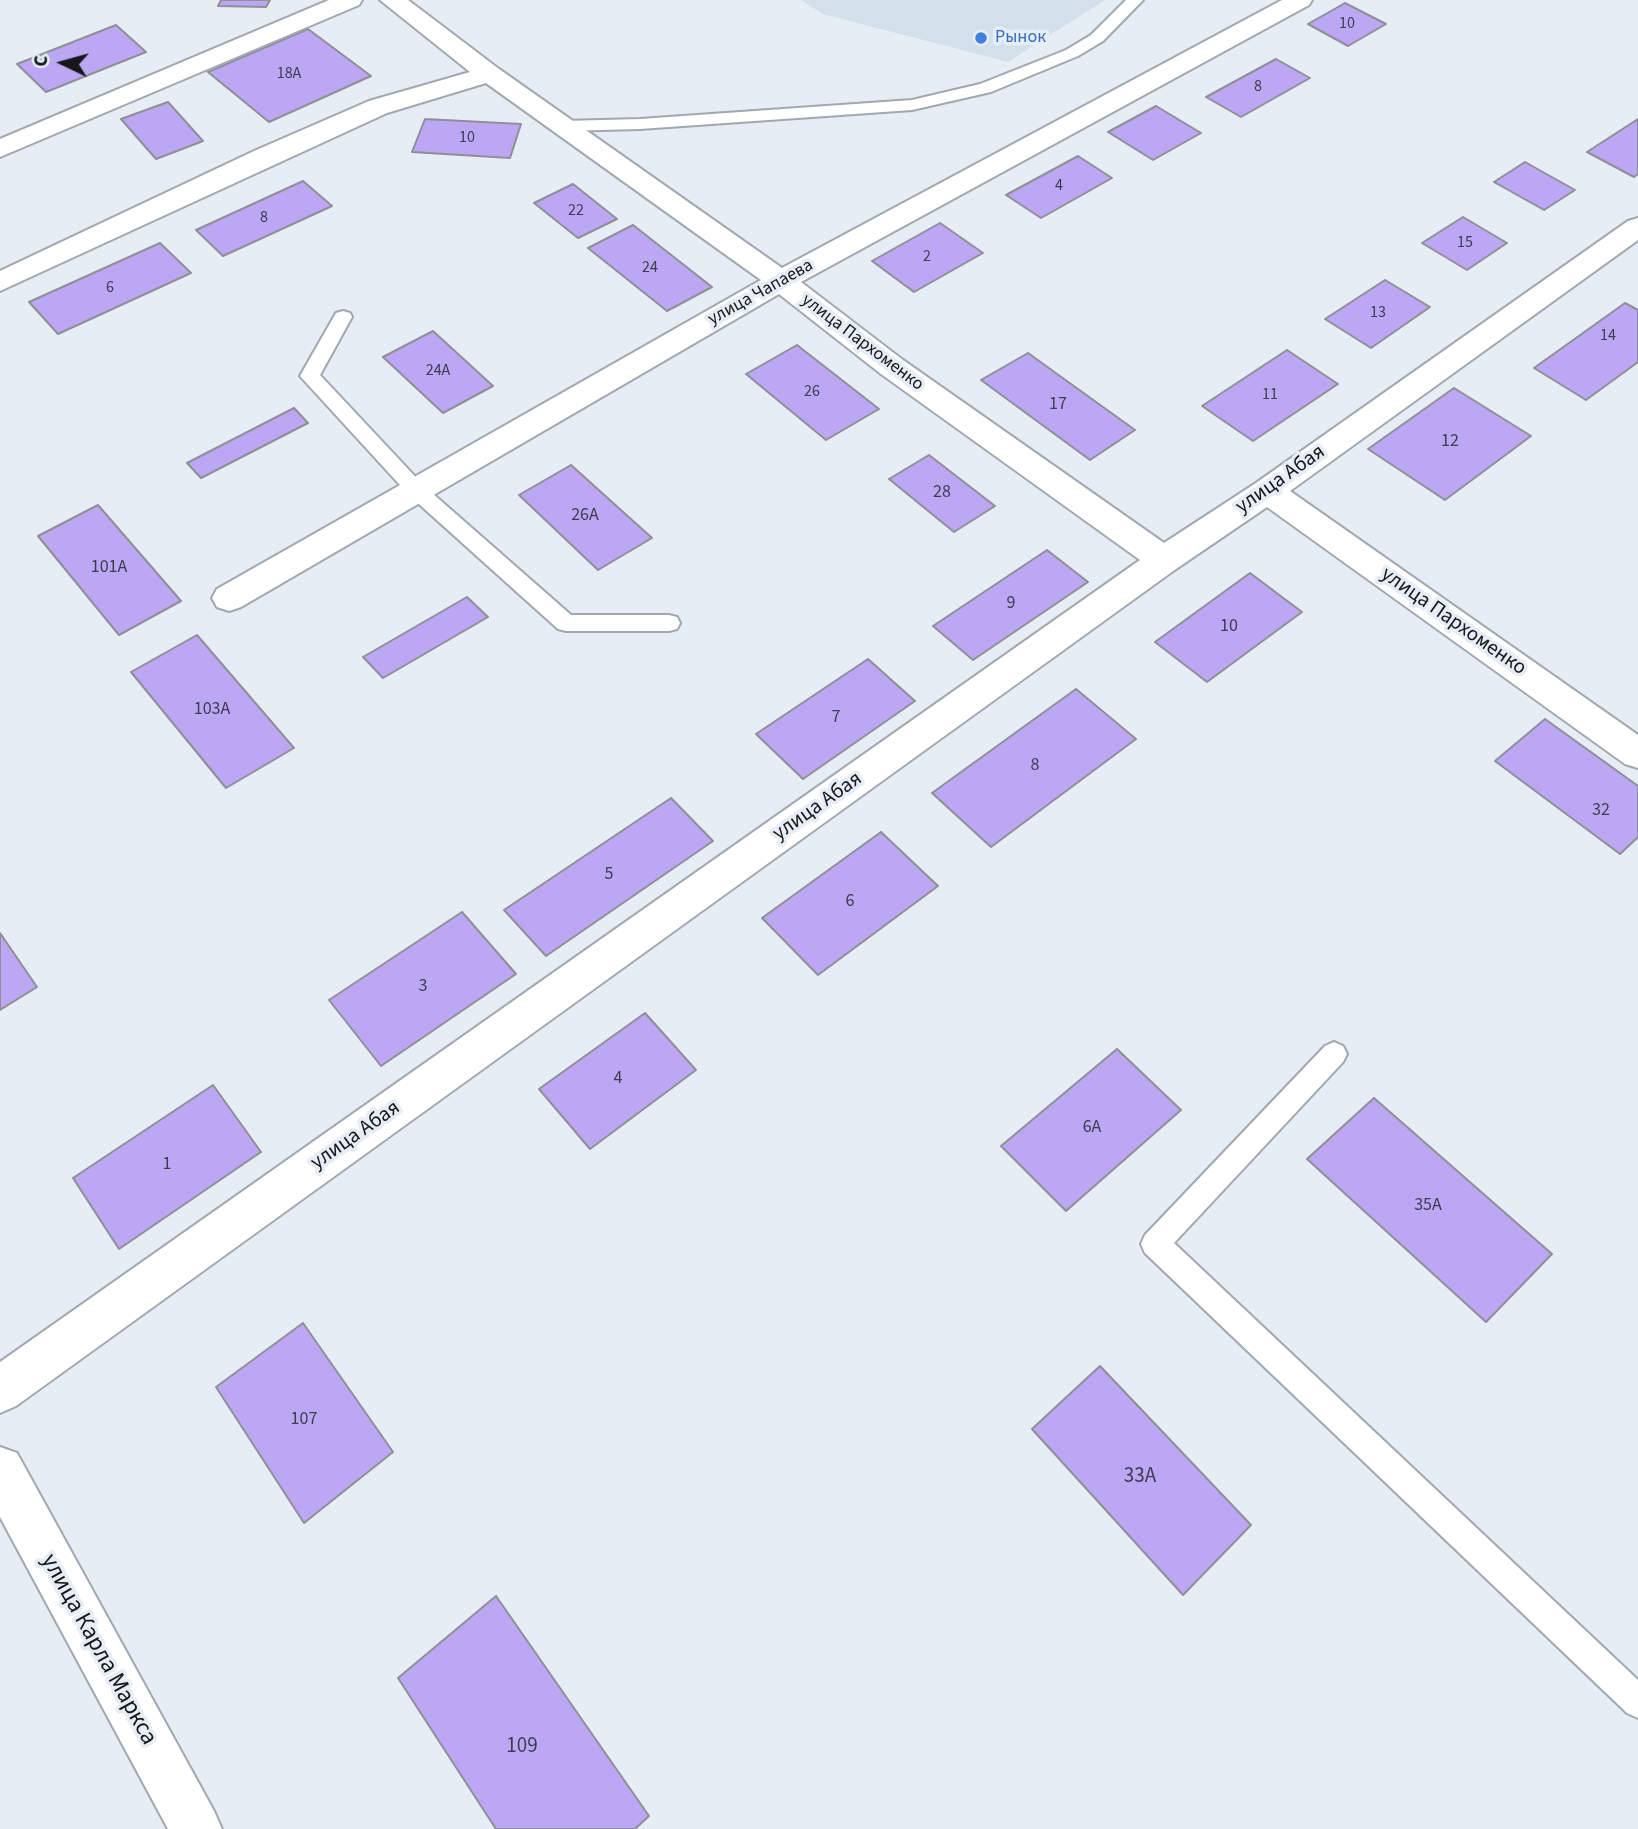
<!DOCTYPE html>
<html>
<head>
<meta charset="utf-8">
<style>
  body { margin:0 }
  #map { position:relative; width:1638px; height:1829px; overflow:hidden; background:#e6edf4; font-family:"Source Sans 3",sans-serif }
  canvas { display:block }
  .north { position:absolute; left:28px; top:28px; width:70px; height:70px; -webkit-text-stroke:5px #e6edf4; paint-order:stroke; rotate:275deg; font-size:19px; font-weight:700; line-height:28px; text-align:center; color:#15181a }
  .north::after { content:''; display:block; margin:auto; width:24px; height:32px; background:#15181a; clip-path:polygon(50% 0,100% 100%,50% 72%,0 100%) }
</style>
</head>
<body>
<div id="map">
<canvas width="1638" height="1829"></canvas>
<div class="north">С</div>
</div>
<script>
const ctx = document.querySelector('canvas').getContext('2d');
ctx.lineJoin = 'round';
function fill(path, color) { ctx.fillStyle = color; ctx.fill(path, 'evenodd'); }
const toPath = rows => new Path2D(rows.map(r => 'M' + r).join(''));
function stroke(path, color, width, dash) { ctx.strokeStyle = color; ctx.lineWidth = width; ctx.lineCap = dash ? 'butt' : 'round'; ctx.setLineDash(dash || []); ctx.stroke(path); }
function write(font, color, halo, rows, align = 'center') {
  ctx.font = font + ' "Source Sans 3",sans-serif'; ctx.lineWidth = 7; ctx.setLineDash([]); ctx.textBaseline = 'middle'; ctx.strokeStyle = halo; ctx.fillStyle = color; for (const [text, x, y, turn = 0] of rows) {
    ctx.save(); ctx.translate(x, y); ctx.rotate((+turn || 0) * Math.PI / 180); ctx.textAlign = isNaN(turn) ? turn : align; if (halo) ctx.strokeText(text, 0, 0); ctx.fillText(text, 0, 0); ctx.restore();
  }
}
fill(toPath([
  [801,0,1105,0,1008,62,823,14]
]), '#d2e0ec');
const building = toPath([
  [221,0,270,0,266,7,218,6,221,0],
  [1345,3,1386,24,1348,46,1308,24,1345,3],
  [116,25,146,52,46,92,17,64,116,25],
  [308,29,371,76,269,122,208,72,308,29],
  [1276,59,1310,78,1241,117,1206,97,1276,59],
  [168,102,203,141,156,159,121,119,168,102],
  [1156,106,1201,133,1153,160,1108,132,1156,106],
  [425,119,521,124,510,158,412,152,425,119],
  [1638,119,1638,174,1634,177,1587,152,1638,119],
  [1078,156,1112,178,1041,218,1006,195,1078,156],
  [1525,162,1575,190,1544,210,1494,182,1525,162],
  [303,181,332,206,223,256,196,230,303,181],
  [573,184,617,219,578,238,534,203,573,184],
  [1463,217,1507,243,1467,270,1422,243,1463,217],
  [940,223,983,253,914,292,872,261,940,223],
  [633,225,712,287,667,311,588,248,633,225],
  [160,243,191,273,58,334,29,302,160,243],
  [1385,280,1430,307,1371,348,1325,319,1385,280],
  [1625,303,1638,310,1638,362,1586,400,1534,368,1625,303],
  [433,331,493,386,443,413,383,357,433,331],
  [797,345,879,409,826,440,746,374,797,345],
  [1287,350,1338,384,1253,441,1202,406,1287,350],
  [1028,353,1135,430,1090,460,981,380,1028,353],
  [1454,388,1531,436,1445,500,1368,449,1454,388],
  [294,408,308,423,201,478,187,463,294,408],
  [929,455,995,506,954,532,889,479,929,455],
  [571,465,652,538,598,570,519,495,571,465],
  [98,505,181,601,119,635,38,536,98,505],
  [1047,550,1088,582,973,660,933,626,1047,550],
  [1250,573,1302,612,1207,682,1155,642,1250,573],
  [467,597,488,617,383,678,363,657,467,597],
  [197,635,294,748,226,788,131,672,197,635],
  [868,659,915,701,803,779,756,734,868,659],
  [1076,689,1136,739,991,847,932,793,1076,689],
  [1545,719,1638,786,1638,837,1620,854,1495,761,1545,719],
  [671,798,713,841,546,956,504,910,671,798],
  [881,832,938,886,818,975,762,918,881,832],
  [462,912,516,974,381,1066,329,1000,462,912],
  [0,933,37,987,0,1010,0,933],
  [645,1013,696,1070,590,1149,539,1089,645,1013],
  [1117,1049,1181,1110,1066,1211,1001,1146,1117,1049],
  [213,1085,261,1152,119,1249,73,1178,213,1085],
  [1374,1098,1552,1254,1486,1322,1307,1159,1374,1098],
  [303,1323,393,1452,304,1523,216,1387,303,1323],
  [1100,1366,1251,1525,1183,1595,1032,1429,1100,1366],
  [496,1596,649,1816,635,1829,496,1829,398,1678,496,1596]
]);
fill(building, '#bba7f3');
stroke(building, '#908f97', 2);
const lane = toPath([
  [1126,0,1143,0,1103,41,1078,56,991,92,912,110,640,129,563,131,555,126,563,121,640,119,912,100,980,84,1066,50,1091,35,1126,0],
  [343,311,350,313,352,317,320,375,424,486,571,615,669,615,677,617,680,623,677,629,669,631,566,631,558,629,410,496,300,376,336,313,343,311],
  [1334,1042,1343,1046,1347,1054,1343,1062,1174,1243,1638,1680,1638,1718,1627,1713,1145,1253,1141,1244,1145,1235,1325,1046,1334,1042]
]);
const street = toPath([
  [329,0,362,0,359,5,0,157,0,139,329,0],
  [380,0,408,0,499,69,782,268,1282,0,1312,0,1309,5,801,282,903,360,1164,543,1256,483,1628,221,1638,218,1638,240,1290,491,1638,735,1638,768,1625,764,1267,507,1176,569,16,1406,0,1413,0,1362,1140,560,881,374,779,294,241,607,229,611,217,607,212,598,217,589,761,280,486,83,387,113,0,291,0,271,254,151,369,101,470,72,380,0],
  [0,1447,17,1453,214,1811,222,1829,168,1829,0,1517,0,1447]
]);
stroke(lane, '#a1a8af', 4);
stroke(street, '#a1a8af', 4);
fill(lane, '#fff');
fill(street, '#fff');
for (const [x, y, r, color] of [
  [981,38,7,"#3f7fe0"]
]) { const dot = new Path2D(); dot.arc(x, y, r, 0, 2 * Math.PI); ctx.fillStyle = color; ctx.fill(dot); stroke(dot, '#e6edf4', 2.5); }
write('16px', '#3e3c50', null, [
  ["10",1347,24],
  ["18А",289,74],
  ["8",1258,87],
  ["10",467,138],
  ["4",1059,186],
  ["22",576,211],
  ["8",264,218],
  ["15",1465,243],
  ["2",927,257],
  ["24",650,268],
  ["6",110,288],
  ["13",1378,313],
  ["14",1608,336],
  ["24А",438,371],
  ["26",812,392],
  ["11",1270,395]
]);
write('18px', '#366cbe', '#e6edf4', [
  ["Рынок",995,38]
], 'left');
write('18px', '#15181a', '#e6edf4', [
  ["улица Чапаева",761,293,-29],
  ["улица Пархоменко",862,343,37]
]);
write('18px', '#3e3c50', null, [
  ["17",1058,405],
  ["12",1450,442],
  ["28",942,493],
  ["26А",585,516],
  ["101А",109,568],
  ["9",1011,604],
  ["10",1229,627],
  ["103А",212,710],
  ["7",836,718],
  ["8",1035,766],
  ["32",1601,811],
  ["5",609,875],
  ["6",850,902],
  ["3",423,987],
  ["4",618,1079],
  ["6А",1092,1128],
  ["1",167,1165],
  ["35А",1428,1206],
  ["107",304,1420]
]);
write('21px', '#15181a', '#e6edf4', [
  ["улица Абая",1281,480,-35],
  ["улица Пархоменко",1453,622,35],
  ["улица Абая",818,807,-35],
  ["улица Абая",356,1136,-35]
]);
write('21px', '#3e3c50', null, [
  ["33А",1140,1477],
  ["109",522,1747]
]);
write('24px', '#15181a', '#e6edf4', [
  ["улица Карла Маркса",98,1650,61]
]);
</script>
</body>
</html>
